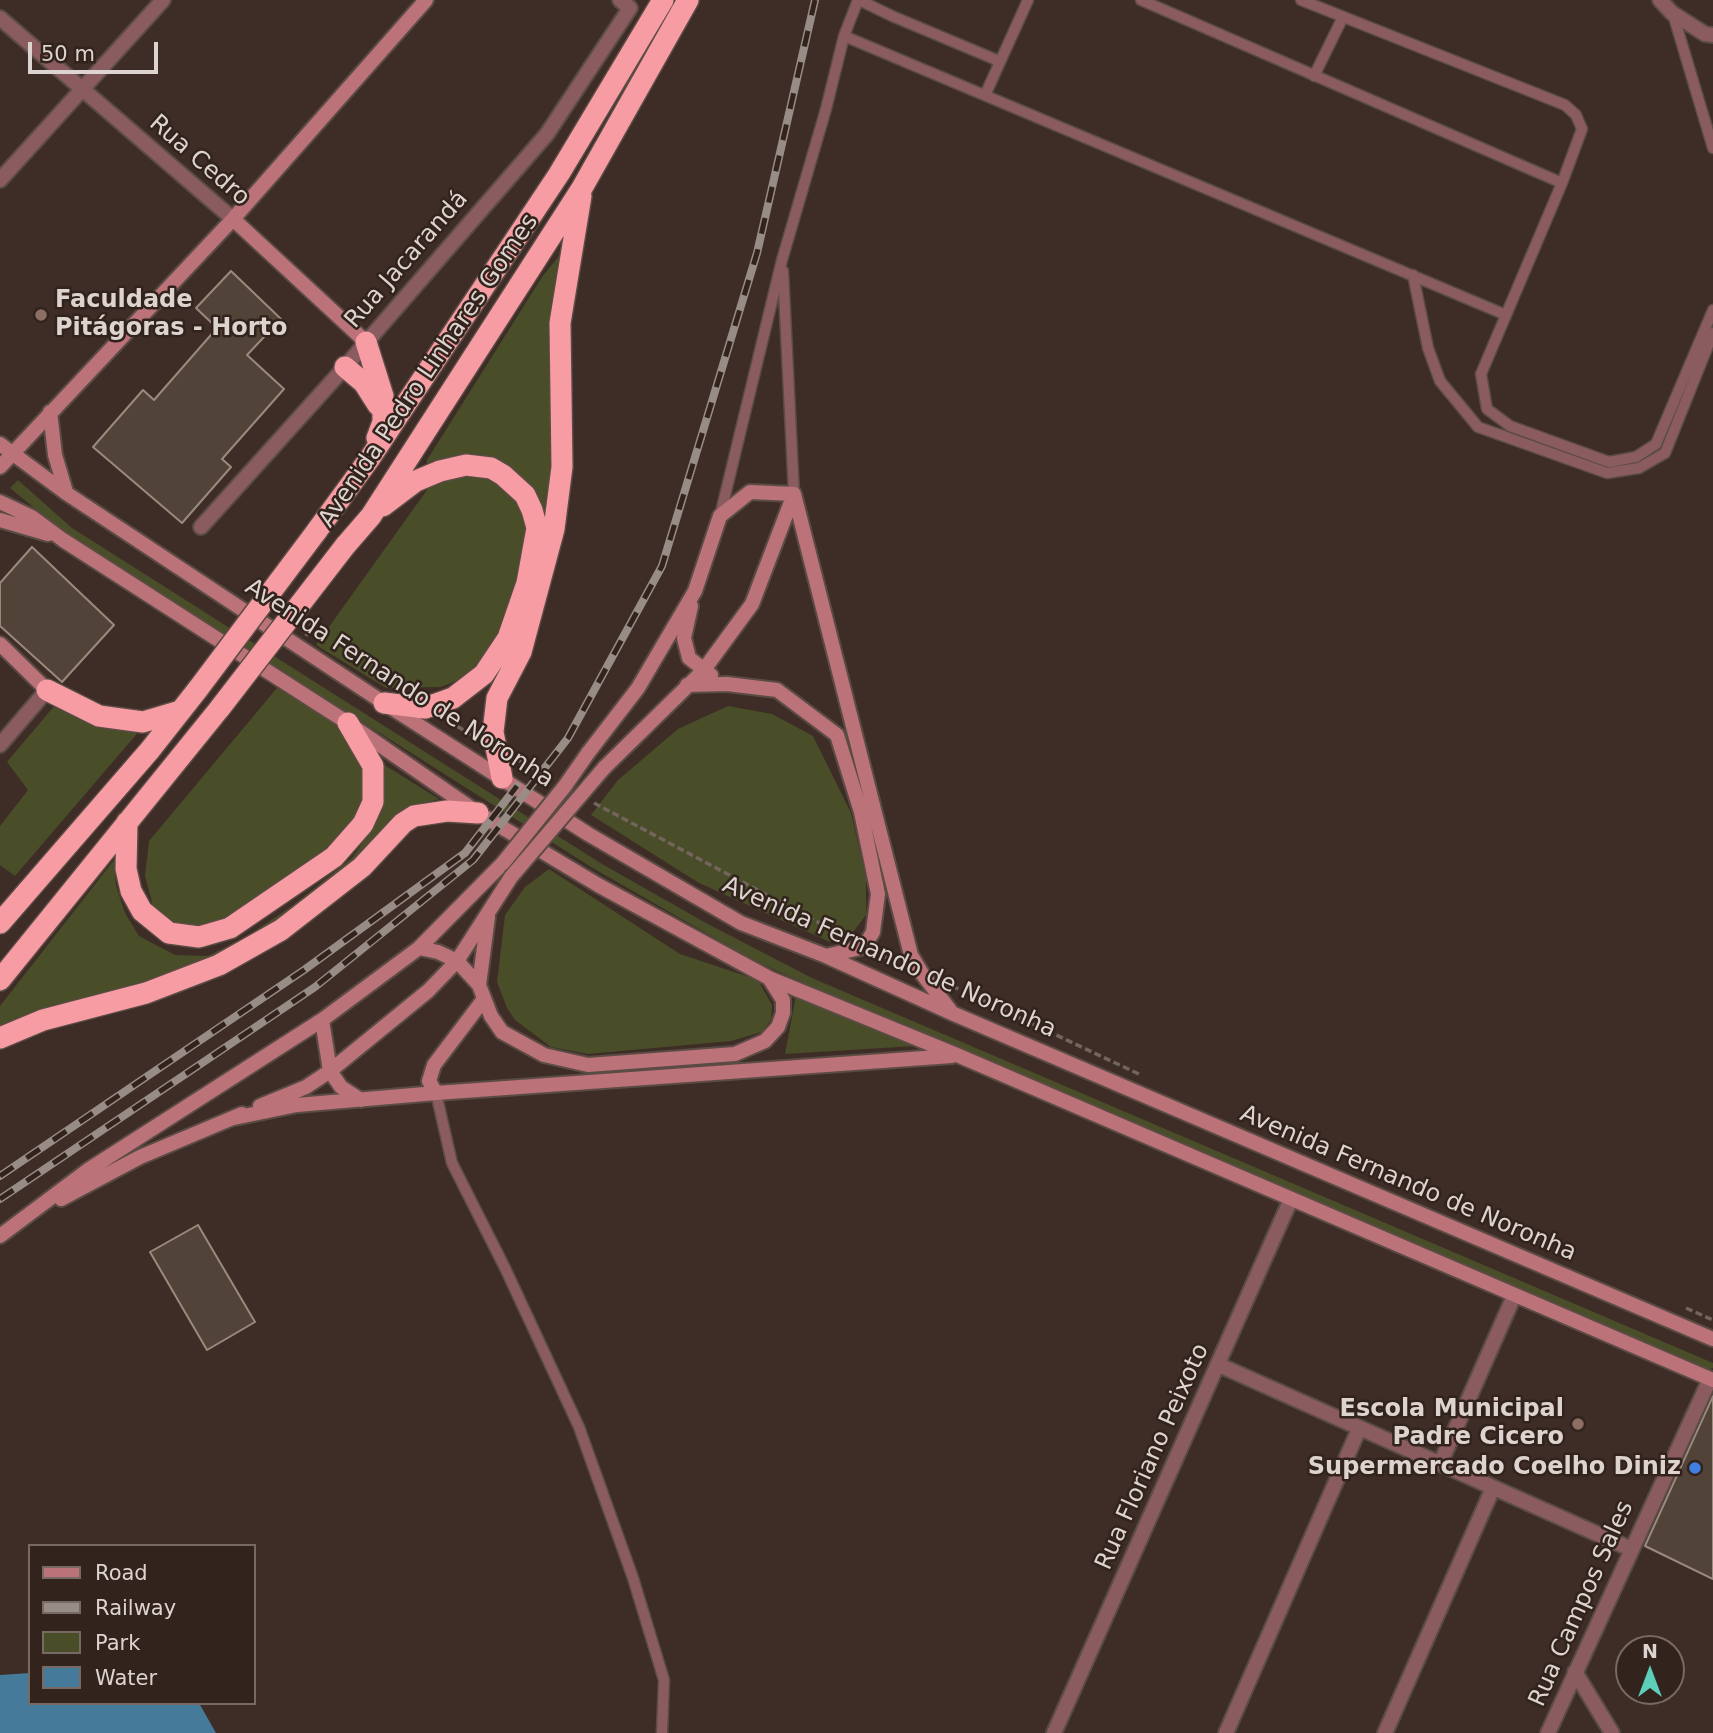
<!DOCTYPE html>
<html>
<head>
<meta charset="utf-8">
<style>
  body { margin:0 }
  #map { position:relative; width:1713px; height:1733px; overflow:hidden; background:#3d2d26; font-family:"DejaVu Sans",sans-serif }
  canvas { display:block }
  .legend { position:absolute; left:28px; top:1544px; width:228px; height:161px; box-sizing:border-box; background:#32231d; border:2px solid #776a64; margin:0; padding:9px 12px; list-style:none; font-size:21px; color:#ded4cf }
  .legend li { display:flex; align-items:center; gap:14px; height:35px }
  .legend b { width:35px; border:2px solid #776a64 }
  .north { position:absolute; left:1615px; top:1635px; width:70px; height:70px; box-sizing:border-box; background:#32231d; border:2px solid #776a64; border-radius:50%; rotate:0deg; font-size:19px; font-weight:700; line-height:28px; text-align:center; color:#ded4cf }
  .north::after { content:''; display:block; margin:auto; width:24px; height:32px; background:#5dceba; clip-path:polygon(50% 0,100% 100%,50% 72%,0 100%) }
  .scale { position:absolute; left:28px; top:42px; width:130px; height:32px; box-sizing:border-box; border:4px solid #ded4cf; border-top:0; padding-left:9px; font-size:21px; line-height:24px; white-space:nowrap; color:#ded4cf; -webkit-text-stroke:5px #32231d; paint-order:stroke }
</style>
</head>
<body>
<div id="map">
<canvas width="1713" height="1733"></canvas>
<ul class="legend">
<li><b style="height:9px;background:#bb7278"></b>Road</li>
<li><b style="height:9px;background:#988c86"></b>Railway</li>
<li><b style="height:19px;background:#494d28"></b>Park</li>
<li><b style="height:19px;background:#467a9b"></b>Water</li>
</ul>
<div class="north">N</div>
<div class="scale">50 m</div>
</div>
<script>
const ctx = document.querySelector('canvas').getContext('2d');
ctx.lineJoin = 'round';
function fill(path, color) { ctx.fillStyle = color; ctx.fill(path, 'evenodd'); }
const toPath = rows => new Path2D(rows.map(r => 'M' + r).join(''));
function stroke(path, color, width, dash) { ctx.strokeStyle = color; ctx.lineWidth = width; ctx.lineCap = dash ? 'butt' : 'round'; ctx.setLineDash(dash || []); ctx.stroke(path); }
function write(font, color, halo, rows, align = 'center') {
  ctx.font = font + ' "DejaVu Sans",sans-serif'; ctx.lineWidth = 5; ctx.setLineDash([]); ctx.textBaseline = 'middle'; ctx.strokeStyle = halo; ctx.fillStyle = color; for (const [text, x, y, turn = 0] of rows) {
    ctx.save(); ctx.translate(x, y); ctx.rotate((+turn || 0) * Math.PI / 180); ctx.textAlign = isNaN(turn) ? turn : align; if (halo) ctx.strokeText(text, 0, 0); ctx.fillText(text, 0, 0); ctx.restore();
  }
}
fill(toPath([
  [563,251,567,253,555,285,548,329,554,449,548,523,518,478,434,467,427,464,427,460,542,277],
  [465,473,488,473,523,504,529,530,519,588,482,664,463,678,441,687,386,688,316,645,432,483],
  [18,480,72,528,602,864,706,923,812,978,1713,1363,1713,1368,1705,1371,893,1023,753,960,591,867,66,534,10,488],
  [277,688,353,733,367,769,366,803,328,854,242,911,196,930,175,927,153,906,145,876,149,841],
  [55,705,141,729,15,876,0,865,0,826,28,790,7,762],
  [728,706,772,714,813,736,851,813,866,878,866,915,853,932,830,942,699,883,591,815,618,780,678,729],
  [378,761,439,799,418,805,407,811,369,850,275,923,211,960,103,996,30,1013,0,1028,0,1006,114,860,116,886,125,913,139,936,175,955,208,956,249,935,292,906,352,858,375,825,383,785],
  [549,869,680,954,758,980,772,1005,771,1020,762,1032,731,1041,588,1054,551,1047,515,1020,507,1008,497,982,505,915,525,887],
  [797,990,915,1046,785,1054]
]), '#494d28');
fill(toPath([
  [30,1673,30,1703,199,1703,216,1733,0,1733,0,1675]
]), '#467a9b');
const building = toPath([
  [231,271,281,319,247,355,284,389,222,459,231,467,182,523,93,447,143,390,154,400,217,328,196,308,231,271],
  [32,547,114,625,62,682,0,626,0,583,32,547],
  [198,1225,255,1322,207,1350,150,1252,198,1225],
  [1713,1396,1713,1579,1645,1546,1713,1396]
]);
fill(building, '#514338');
stroke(building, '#9a8a7e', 2);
const lane = toPath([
  [859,0,892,16,999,61],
  [1141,0,1562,183,1481,374,1487,409,1510,426,1609,462,1636,457,1656,444,1713,310],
  [1301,0,1565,105,1576,115,1582,129,1562,183],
  [1673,14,1713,148],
  [844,36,1506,315],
  [1314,76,1343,17],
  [986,93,1028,0],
  [783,271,794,494],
  [1413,275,1428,348,1440,381,1478,427,1607,473,1639,468,1665,453,1713,333],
  [720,516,782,260,826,109,844,36,858,0],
  [436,1093,452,1163,505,1268,579,1427,633,1578,664,1680,662,1733]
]);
const street = toPath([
  [1660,0,1672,13,1705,34,1713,35],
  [0,18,233,219],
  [0,180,163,0],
  [201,527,345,367,547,134,630,8,620,0],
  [0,745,47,690],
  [1219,1365,1631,1549],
  [1440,1464,1514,1296],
  [1575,1672,1612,1733],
  [1054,1733,1291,1199],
  [1226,1733,1359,1429],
  [1385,1733,1493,1488],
  [1548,1733,1710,1379]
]);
const secondary = toPath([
  [233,219,366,342],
  [50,412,55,455,66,492],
  [0,444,66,493,384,703,588,834,741,923,826,956,954,1014,1713,1339],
  [0,467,233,219,426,0],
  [794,494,911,955,923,975,950,1010],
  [0,502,32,517,63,540,348,723,478,813,598,885,769,978,957,1055,1713,1380],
  [0,520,48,534],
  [691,606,684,638,689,658,711,675],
  [0,644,47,690],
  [687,685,727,684,777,690,837,735,861,812,878,894,873,932,864,947,826,956],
  [588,753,638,688,695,591,720,516,750,492,794,494],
  [604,768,703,671,752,604,794,494],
  [488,917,479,985,491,1016,502,1032,544,1055,588,1065,735,1054,765,1041,778,1027,783,1013,783,1000,769,978],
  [419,948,438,952,457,961,479,985],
  [322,1020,330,1071,341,1087,361,1100],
  [436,1093,429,1081,434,1065,484,999],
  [260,1106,306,1087,330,1071,428,991,457,961,511,877],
  [234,1118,297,1105,436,1093,952,1056],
  [61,1199,140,1157,242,1114],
  [0,1236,88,1170,322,1020,419,948,503,863]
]);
const highway = toPath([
  [366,342,383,396,383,422,377,438],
  [345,367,364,383,378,405],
  [383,506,416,481,440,471,466,465,491,468,503,475,525,495,532,510,537,528,527,583,508,638,484,674,453,698,425,708,384,703],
  [316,532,370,458,559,174,663,0],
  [345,546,371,516,582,188,688,0],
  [47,690,99,716,143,722,180,711],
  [502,778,493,732,497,698,521,652,554,529,562,467,560,323,581,196],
  [127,822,126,869,131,891,142,911,169,933,199,937,230,928,334,857,363,824,373,802,373,766,348,723],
  [0,923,150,750,198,689],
  [0,980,220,708],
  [0,1038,43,1020,146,993,219,965,281,930,362,867,403,823,414,816,447,811,478,813]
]);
stroke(lane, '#5a4b44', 13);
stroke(street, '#5a4b44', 18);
stroke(secondary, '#5a4b44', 18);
stroke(highway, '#5a4b44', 24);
stroke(toPath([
  [306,636,313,621],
  [448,721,474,736],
  [518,760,551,779],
  [594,803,844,936],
  [876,952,897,963],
  [952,986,1141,1075],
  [1686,1308,1713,1320]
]), '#73655e', 3.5, [7, 3.5]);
stroke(lane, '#8a5c5f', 10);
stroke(street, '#8a5c5f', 14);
stroke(secondary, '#bb7278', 14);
stroke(highway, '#f69ca2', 21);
const rail = toPath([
  [0,1176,304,970,465,853,517,786],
  [0,1199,315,987,473,860,568,738,662,566,757,253,815,0]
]);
stroke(rail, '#988c86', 8);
stroke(rail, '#32231d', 5, [16]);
const secondaryBridge = toPath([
  [503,863,565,786,588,753],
  [511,877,604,768]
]);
const highwayBridge = toPath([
  [198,689,316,532],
  [220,708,345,546]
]);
stroke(secondaryBridge, '#5a4b44', 18, []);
stroke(highwayBridge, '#5a4b44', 24, []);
stroke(secondaryBridge, '#bb7278', 14);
stroke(highwayBridge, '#f69ca2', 21);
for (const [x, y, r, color] of [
  [41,315,7,"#8d6e63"],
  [1578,1424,7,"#8d6e63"],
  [1695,1468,7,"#3f7fe0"]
]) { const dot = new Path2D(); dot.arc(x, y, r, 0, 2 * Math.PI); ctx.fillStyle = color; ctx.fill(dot); stroke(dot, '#32231d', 2.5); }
write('24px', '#ded4cf', '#32231d', [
  ["Rua Cedro",199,161,41],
  ["Rua Jacarandá",407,260,-49],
  ["Avenida Pedro Linhares Gomes",429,371,-56],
  ["Avenida Fernando de Noronha",399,684,33],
  ["Avenida Fernando de Noronha",889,958,24],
  ["Avenida Fernando de Noronha",1408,1184,23],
  ["Rua Floriano Peixoto",1153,1457,-66],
  ["Rua Campos Sales",1582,1604,-66]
]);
write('bold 24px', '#ded4cf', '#32231d', [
  ["Faculdade",55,301,"left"],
  ["Pitágoras - Horto",55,329,"left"],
  ["Escola Municipal",1564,1410],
  ["Padre Cicero",1564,1438],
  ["Supermercado Coelho Diniz",1681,1468]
], 'right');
</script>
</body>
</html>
